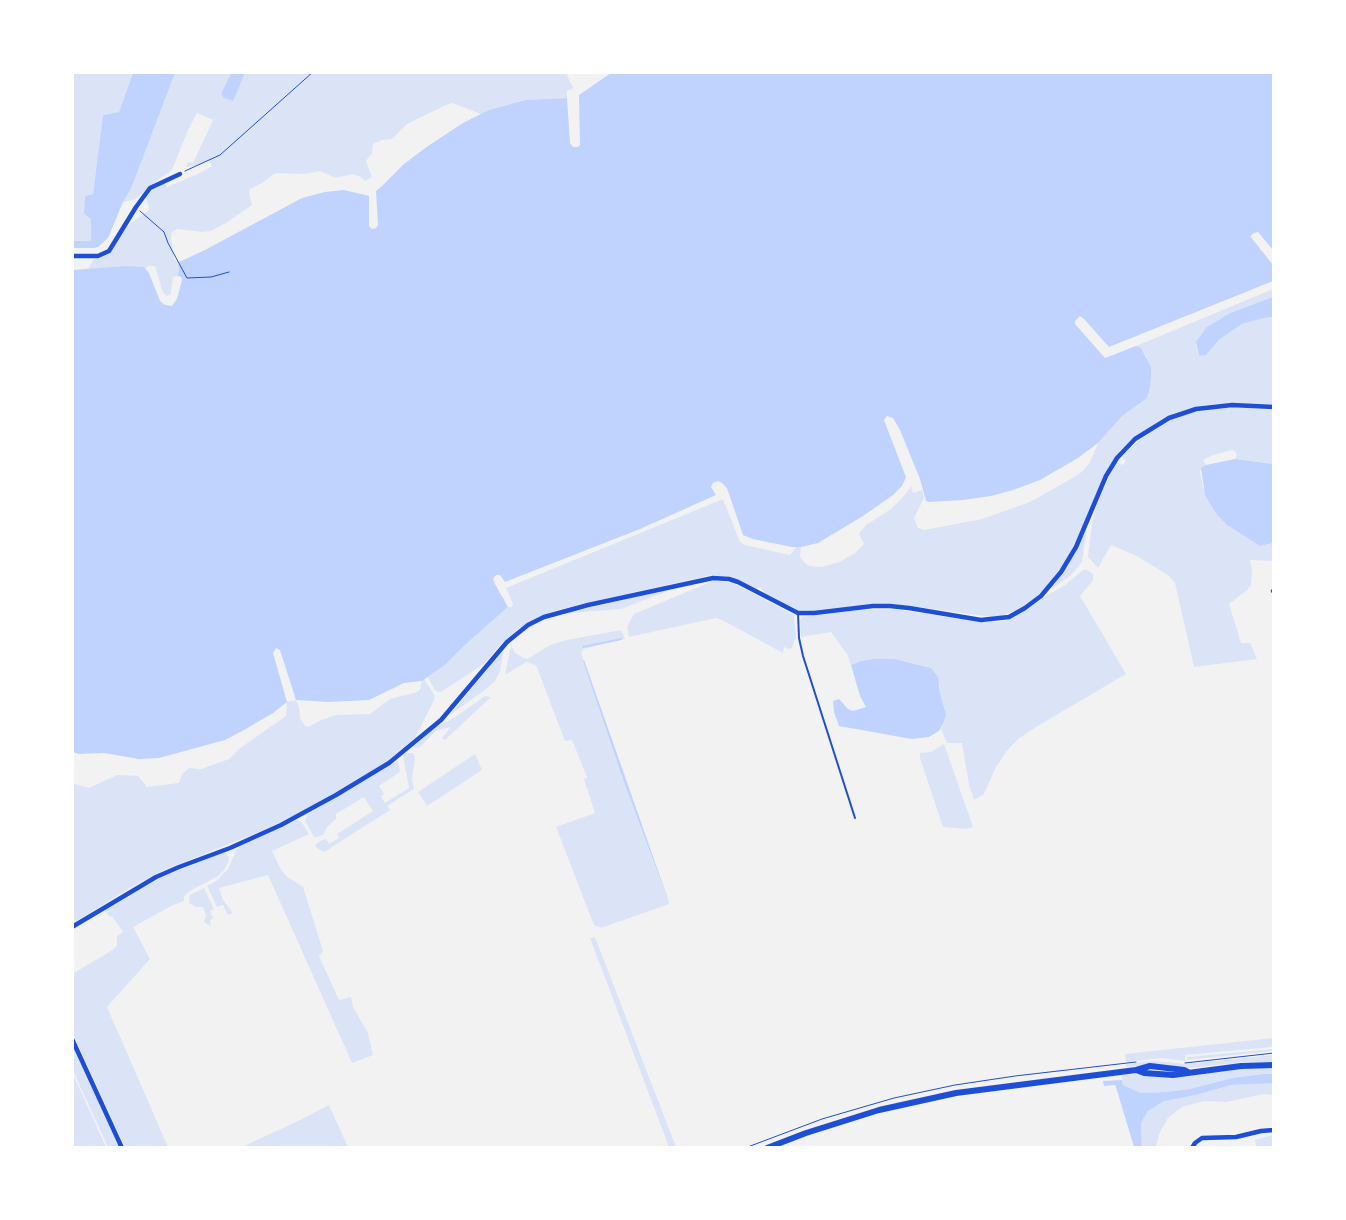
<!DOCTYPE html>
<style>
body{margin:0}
#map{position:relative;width:1346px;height:1220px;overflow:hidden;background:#f2f2f2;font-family:Barlow,sans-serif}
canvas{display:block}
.frame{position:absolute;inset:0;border:74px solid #fff;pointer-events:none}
</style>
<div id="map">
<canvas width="1346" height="1220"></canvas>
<div class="frame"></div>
</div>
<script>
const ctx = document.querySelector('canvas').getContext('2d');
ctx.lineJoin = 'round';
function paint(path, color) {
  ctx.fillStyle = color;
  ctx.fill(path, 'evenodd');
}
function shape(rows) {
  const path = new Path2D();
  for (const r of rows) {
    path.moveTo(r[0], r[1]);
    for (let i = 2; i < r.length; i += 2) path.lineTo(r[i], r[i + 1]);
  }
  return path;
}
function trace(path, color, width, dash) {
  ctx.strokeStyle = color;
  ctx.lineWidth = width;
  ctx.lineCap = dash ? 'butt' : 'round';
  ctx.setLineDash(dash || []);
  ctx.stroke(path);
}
paint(shape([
 [245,72,567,72,568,78,574,88,567,91,567,98,525,100,502,106,481,114,452,103,444,106,407,124,392,139,382,140,373,144,372,153,366,161,372,177,365,181,361,177,353,174,335,178,320,171,304,174,278,173,274,174,262,183,250,189,249,193,252,205,226,223,211,231,202,232,177,229,172,232,171,238,174,259,179,262,178,276,173,277,171,293,169,295,167,296,163,293,155,266,148,266,146,268,125,266,88,269,94,259,99,259,108,254,127,226,148,211,149,208,146,197,151,191,164,183,167,187,198,174,212,166,209,160,194,166,186,167,188,162,193,163,213,120,197,113,188,130,172,170,151,185,136,199,123,202,131,189,175,73,231,73,221,94,233,100],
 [73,73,133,73,119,112,103,115,93,194,85,196,84,214,91,219,91,242,73,241],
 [1273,289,1273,297,1230,313,1210,325,1196,345,1199,356,1206,355,1220,339,1242,324,1264,318,1273,317,1273,405,1216,404,1191,408,1162,419,1131,440,1114,459,1105,473,1081,531,1062,567,1048,586,1033,600,1018,610,1001,616,992,617,895,604,852,606,812,611,799,610,767,595,760,587,754,589,729,577,712,575,577,605,548,613,519,628,501,644,484,664,441,692,438,692,434,689,428,677,445,665,466,644,508,607,512,607,513,604,506,588,723,499,740,542,745,545,790,555,796,547,801,547,800,557,805,563,809,566,822,567,839,562,855,553,864,544,859,534,861,531,866,525,891,509,902,498,911,487,913,493,922,490,924,498,914,518,918,528,924,530,982,519,1030,502,1074,477,1083,471,1090,462,1098,443,1111,427,1122,416,1146,399,1147,358,1141,349,1136,346],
 [1235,407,1273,410,1273,464,1235,459,1237,456,1236,452,1232,450,1213,455,1203,460,1206,465,1204,466,1200,471,1203,488,1217,515,1227,525,1260,546,1273,543,1273,561,1250,560,1252,570,1251,585,1247,590,1229,604,1241,643,1250,643,1257,659,1194,667,1175,583,1169,576,1137,556,1111,545,1098,568,1088,557,1092,523,1096,507,1111,473,1117,462,1123,465,1126,461,1122,456,1142,438,1161,425,1181,416,1203,410],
 [1087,529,1082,562,1070,576,1051,589,1065,569],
 [1083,570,1087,570,1093,574,1093,580,1080,596,1126,674,1036,727,1018,739,1006,752,996,767,984,794,974,800,969,785,962,743,947,743,941,729,945,720,945,711,940,693,940,686,931,668,895,659,872,659,861,661,851,665,847,654,831,632,801,637,800,621,802,617,860,610,894,609,978,622,999,622,1015,617,1027,610,1043,598,1065,585],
 [715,580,735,584,794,615,796,637,792,648,789,649,784,647,783,653,724,621,716,618,629,637,627,627,634,614],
 [675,588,621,609,560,614,596,606],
 [621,630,625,639,583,649,581,653,624,782,669,904,601,928,594,925,556,827,595,813,584,779,587,777,572,740,565,741,536,665,526,662,505,675,511,645,515,653,524,658,528,659,550,645,567,640],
 [504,648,500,671,495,681,485,690,450,715],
 [424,679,435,696,434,700,415,738,386,762,319,802,281,822,254,834,164,870,135,885,73,923,73,782,75,784,89,788,117,775,138,776,147,787,179,783,182,774,189,768,201,769,229,759,239,749,286,716,287,702,296,700,299,707,300,718,305,726,308,727,321,720,336,715,370,714,390,699,414,693,420,690,422,681],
 [485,696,491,697,445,740,442,738,450,728,449,727,436,731,419,748,413,747,435,727,454,718],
 [944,744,973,827,967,829,943,827,920,758,920,753,931,752],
 [406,753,413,753,415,757,412,779,414,789,387,806,390,810,324,852,316,847,315,845,320,841,326,839,329,844,339,838,337,834,373,811,364,797,336,814,336,819,328,826,323,835,317,837,314,837,305,821,308,814,398,761,400,772,379,786,384,794,381,796,385,803,409,788,403,756],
 [475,754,482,770,427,806,418,792],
 [296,820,301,821,309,834,272,851,280,868,286,876,303,887,323,951,319,956,339,1000,351,997,353,1007,368,1033,373,1055,352,1063,268,875,219,888,223,900,233,913,228,915,223,905,217,907,207,886,216,881,228,869,236,850,239,847],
 [224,852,229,857,229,860,224,870,218,876,190,891,184,896,184,901,171,906,133,927,150,959,107,1007,168,1147,125,1147,73,1034,72,974,111,951,117,946,117,936,123,932,112,916,110,917,105,910,162,877],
 [204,888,214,909,210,911,213,918,210,920,211,926,204,922,206,915,203,907,196,907,189,903,190,895],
 [595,937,652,1085,676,1147,669,1147,590,938],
 [1273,1038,1273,1047,1185,1055,1185,1061,1162,1058,1126,1062,1125,1054],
 [72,1042,121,1147,108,1147,73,1071],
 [1273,1049,1273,1051,1187,1060,1187,1057],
 [1273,1055,1273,1062,1243,1062,1190,1068,1143,1065,1127,1067,1126,1064,1154,1061,1186,1064],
 [1249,1068,1274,1068,1273,1074,1263,1074,1232,1078,1190,1089,1165,1092,1141,1093,1123,1085,1122,1080,1122,1075,1135,1074,1161,1077],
 [73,1074,106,1147,73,1147],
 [1266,1082,1273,1083,1273,1095,1264,1094,1226,1102,1204,1101,1182,1107,1168,1118,1159,1134,1156,1147,1142,1147,1141,1123,1148,1111,1164,1100,1196,1095,1231,1085],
 [329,1105,348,1147,242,1147,300,1120],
 [1273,1133,1273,1144,1271,1147,1256,1147,1255,1140,1272,1135]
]), '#dbe4f7');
paint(shape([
 [133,73,175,73,131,189,123,202,108,238,98,247,94,248,73,248,73,241,91,241,91,219,84,214,85,196,93,194,103,115,119,112],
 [231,73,245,73,233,101,224,98,221,94],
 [611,73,1273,73,1273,250,1258,232,1254,233,1250,236,1273,265,1273,281,1109,347,1084,319,1080,316,1075,321,1075,324,1105,358,1136,346,1141,348,1151,367,1151,379,1149,392,1146,399,1122,416,1098,443,1078,458,1040,480,1013,490,991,496,963,500,929,502,926,501,920,479,900,430,893,418,887,416,884,420,906,477,902,486,893,495,863,516,818,543,801,547,792,547,753,539,743,535,727,488,722,483,718,481,713,483,711,487,716,495,640,529,505,582,500,575,496,575,493,579,495,584,508,607,466,644,445,665,422,681,404,683,369,700,328,702,296,700,280,650,276,648,273,653,287,702,273,713,244,730,225,740,159,758,139,759,104,753,79,754,73,752,73,270,125,266,144,267,149,273,160,301,165,305,172,306,177,299,182,280,181,277,178,276,179,262,205,250,302,198,325,192,344,190,365,195,369,196,369,226,372,229,376,228,378,225,376,191,382,186,404,164,428,146,463,123,489,110,525,100,567,98,570,143,573,147,578,147,580,145,579,95],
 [1273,297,1273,317,1264,318,1242,324,1220,339,1206,355,1199,356,1196,342,1207,327,1230,313],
 [1235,459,1273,464,1273,543,1260,546,1227,525,1217,515,1205,495,1201,468,1206,465],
 [872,659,895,659,931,668,938,677,940,693,946,714,944,722,939,731,929,737,912,739,839,726,834,712,833,701,839,699,848,709,853,711,866,707,860,696,851,665,861,661],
 [584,660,669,902,669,903,624,782,583,661],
 [1263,1074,1273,1074,1273,1083,1231,1085,1196,1095,1164,1101,1148,1111,1141,1123,1142,1148,1134,1147,1116,1087,1115,1085,1104,1086,1103,1081,1122,1080,1123,1085,1141,1093,1165,1092,1190,1089,1232,1078]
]), '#bfd3fe');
trace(shape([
 [583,647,621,639]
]), '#bfd3fe', 2);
trace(shape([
 [185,171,220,155,313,72],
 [140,211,164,232,168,243,187,278,211,277,229,272],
 [1185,1063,1274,1053],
 [685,1148,688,1148],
 [745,1148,822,1119,894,1098,955,1085,1015,1076,1136,1062]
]), '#1d4ed8', 1);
trace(shape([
 [798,613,799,638,803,656,855,818]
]), '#1d4ed8', 2);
trace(shape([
 [72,256,98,256,109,251,136,207,150,188,180,174],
 [1273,591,1274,592],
 [72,927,156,877,179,867,230,848,281,825,336,795,389,763,441,720,507,642,528,625,544,617,588,605,713,578,729,579,738,582,798,613,814,613,873,606,890,606,909,608,981,620,1009,617,1025,608,1041,596,1061,572,1076,547,1106,476,1117,458,1135,439,1169,418,1196,409,1232,405,1274,407],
 [72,1039,122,1148],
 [1192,1148,1195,1143,1202,1138,1236,1137,1261,1131,1274,1130]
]), '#1d4ed8', 4.5);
trace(shape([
 [1136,1070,1144,1073,1173,1075,1241,1066,1274,1065],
 [767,1148,806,1133,879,1110,956,1093,1136,1070,1150,1066,1184,1070,1188,1072]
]), '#1d4ed8', 6);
</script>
